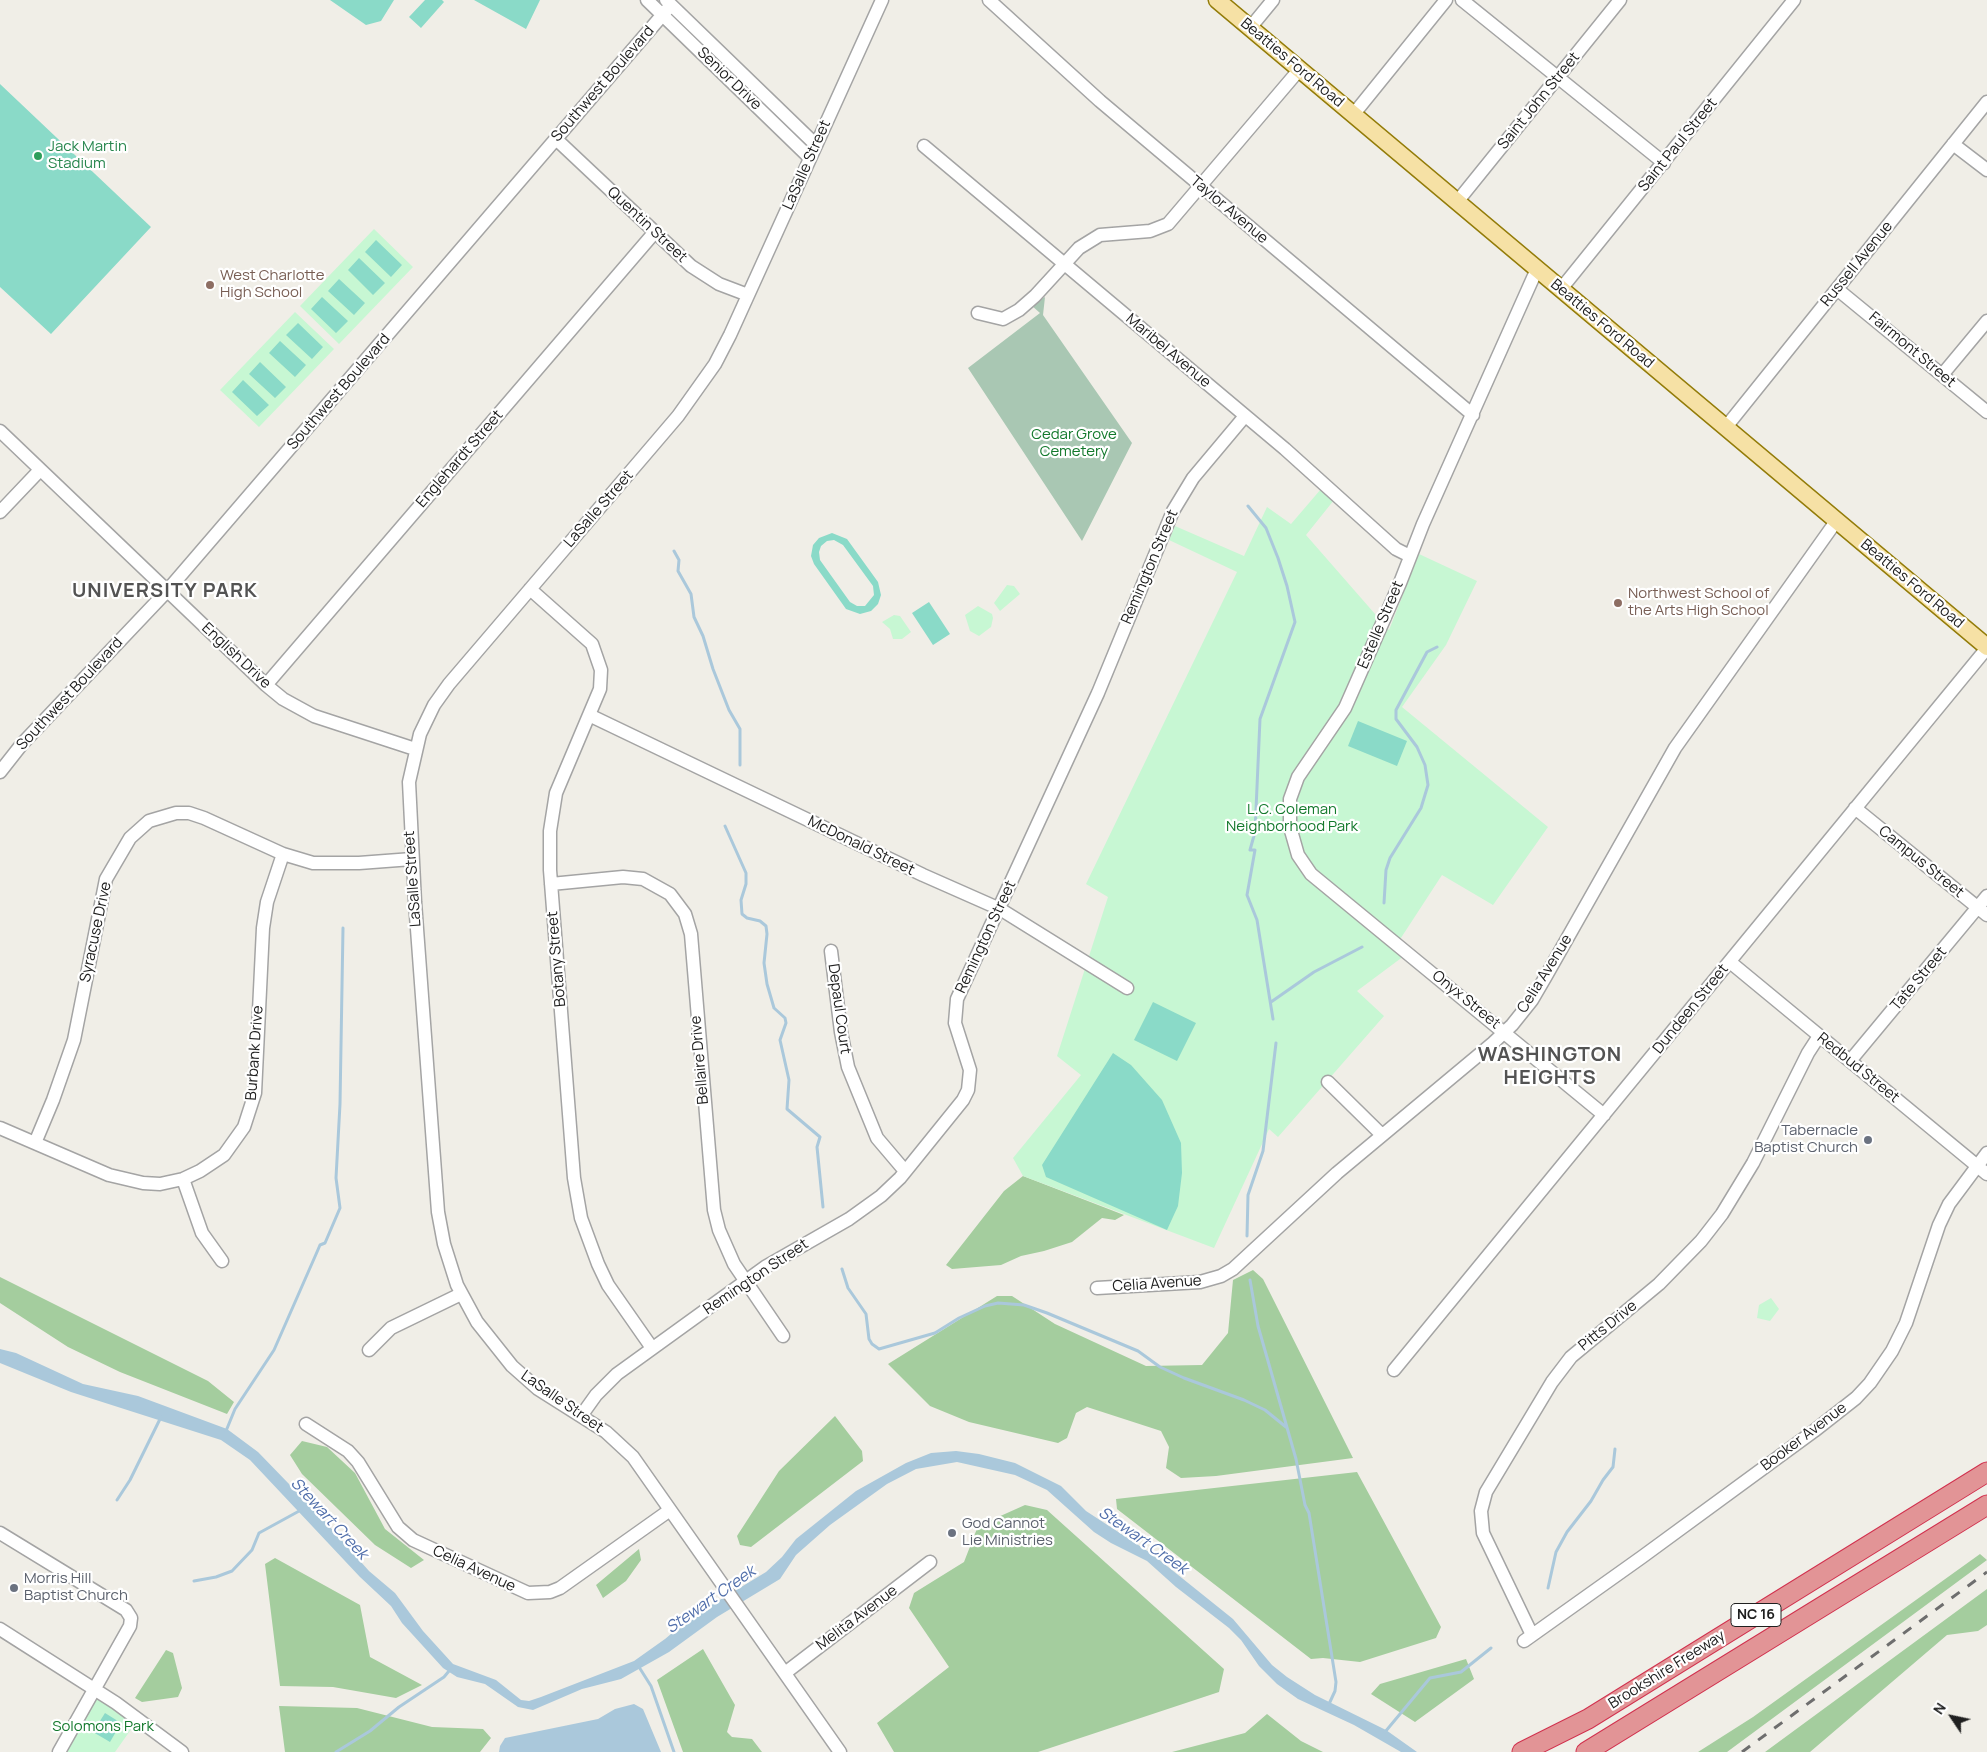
<!DOCTYPE html>
<style>
body{margin:0}
#map{position:relative;width:1987px;height:1752px;overflow:hidden;background:#f0eee7;font-family:Manrope,sans-serif}
canvas{display:block}
.north{position:absolute;left:1927px;top:1692px;width:50px;height:50px;-webkit-text-stroke:4px #fff;paint-order:stroke;rotate:304deg;font-size:14px;font-weight:700;line-height:20px;text-align:center;color:#202020}
.north::after{content:'';display:block;margin:auto;width:18px;height:22px;background:#202020;clip-path:polygon(50% 0,100% 100%,50% 72%,0 100%)}
</style>
<div id="map">
<canvas width="1987" height="1752"></canvas>
<div class="north">N</div>
</div>
<script>
const ctx = document.querySelector('canvas').getContext('2d');
ctx.lineJoin = 'round';
function paint(path, color) {
  ctx.fillStyle = color;
  ctx.fill(path, 'evenodd');
}
function shape(rows) {
  const path = new Path2D();
  for (const r of rows) {
    path.moveTo(r[0], r[1]);
    for (let i = 2; i < r.length; i += 2) path.lineTo(r[i], r[i + 1]);
  }
  return path;
}
function trace(path, color, width, dash) {
  ctx.strokeStyle = color;
  ctx.lineWidth = width;
  ctx.lineCap = dash ? 'butt' : 'round';
  ctx.setLineDash(dash || []);
  ctx.stroke(path);
}
function write(font, color, halo, rows, align = 'center') {
  ctx.font = font + ' Manrope,sans-serif';
  ctx.lineWidth = 4.5;
  ctx.setLineDash([]);
  ctx.textBaseline = 'middle';
  ctx.strokeStyle = halo;
  ctx.fillStyle = color;
  for (const [text, x, y, turn = 0] of rows) {
    ctx.save();
    ctx.translate(x, y);
    ctx.rotate((+turn || 0) * Math.PI / 180);
    ctx.textAlign = isNaN(turn) ? turn : align;
    if (halo) ctx.strokeText(text, 0, 0);
    ctx.fillText(text, 0, 0);
    ctx.restore();
  }
}
paint(shape([
 [1023,1176,1124,1215,1115,1220,1102,1218,1072,1242,1044,1251,1021,1256,1001,1265,952,1269,946,1265,1004,1191],
 [1253,1270,1263,1279,1353,1458,1216,1476,1181,1478,1166,1468,1169,1447,1161,1431,1087,1407,1076,1413,1067,1438,1058,1443,969,1422,930,1406,888,1364,997,1296,1012,1296,1055,1324,1146,1366,1202,1365,1228,1333,1233,1280],
 [0,1277,208,1381,234,1402,227,1414,120,1372,68,1347,0,1303],
 [835,1416,862,1451,863,1461,751,1547,740,1545,737,1536,779,1471],
 [302,1441,327,1447,355,1473,385,1529,424,1560,411,1568,375,1545,302,1474,290,1455],
 [1357,1472,1441,1627,1436,1638,1360,1662,1323,1658,1311,1659,1117,1509,1116,1499],
 [1025,1505,1047,1510,1224,1669,1219,1692,1038,1752,894,1752,877,1723,949,1667,909,1608,914,1593,964,1562,978,1526],
 [639,1549,641,1560,626,1581,603,1598,596,1585],
 [1980,1554,1987,1560,1727,1752,1698,1752,1753,1717],
 [275,1558,360,1605,370,1657,422,1685,396,1698,333,1687,280,1686,265,1564],
 [1987,1589,1987,1625,1978,1631,1947,1635,1810,1752,1765,1752],
 [703,1649,735,1705,727,1732,732,1737,752,1739,762,1752,683,1752,657,1680],
 [166,1650,173,1653,182,1688,178,1697,142,1702,135,1698],
 [1466,1659,1474,1679,1415,1722,1371,1694,1380,1684],
 [279,1706,357,1708,432,1727,483,1729,491,1738,480,1752,285,1752],
 [1267,1714,1301,1741,1323,1752,1172,1752,1245,1733]
]), '#a4cd9e');
paint(shape([
 [1045,297,1043,315,1132,443,1082,541,968,368,1040,313,1031,305]
]), '#a9c7b3');
paint(shape([
 [374,229,413,267,339,344,300,306],
 [295,312,334,349,259,427,220,390],
 [1321,489,1334,500,1306,535,1389,630,1419,554,1477,581,1446,645,1402,707,1548,827,1493,905,1442,875,1397,944,1408,953,1357,991,1384,1016,1278,1137,1269,1129,1214,1248,1023,1176,1013,1158,1081,1075,1057,1056,1108,897,1086,884,1237,572,1169,540,1175,526,1244,556,1267,507,1291,524],
 [1007,585,1014,586,1020,594,1000,611,994,603],
 [978,606,992,614,993,618,991,627,979,636,970,631,965,615],
 [894,615,900,616,911,632,902,639,893,639,890,629,882,622],
 [1771,1298,1779,1309,1770,1321,1757,1318,1759,1305],
 [95,1691,137,1721,115,1752,60,1752]
]), '#c7f7d3');
paint(shape([
 [330,0,394,0,381,21,366,25],
 [425,0,442,0,444,2,421,28,409,17],
 [474,0,540,0,526,29],
 [0,84,151,227,51,334,0,287],
 [376,240,402,265,391,277,365,252],
 [359,258,385,283,373,295,348,270],
 [339,279,365,303,354,315,328,291],
 [322,297,348,321,336,333,311,309],
 [298,323,323,347,312,359,286,335],
 [280,341,306,365,295,377,269,353],
 [260,362,286,387,275,398,249,374],
 [243,380,269,405,257,416,232,392],
 [832,533,847,539,878,582,881,595,878,604,871,611,860,614,846,609,814,564,811,556,813,545,819,538],
 [834,540,843,545,873,586,874,595,865,606,857,606,850,602,820,560,819,552,821,546,827,541],
 [929,602,950,634,933,645,912,613],
 [1358,721,1407,741,1397,766,1348,746],
 [1153,1002,1196,1023,1177,1061,1134,1040],
 [1113,1053,1131,1065,1162,1100,1181,1143,1182,1173,1178,1206,1167,1230,1046,1177,1042,1165],
 [105,1713,121,1723,110,1742,93,1732]
]), '#8adac8');
paint(shape([
 [0,1349,16,1353,83,1384,138,1396,227,1429,258,1452,321,1517,369,1571,395,1593,423,1631,453,1664,496,1680,521,1700,529,1701,541,1697,634,1661,665,1639,690,1618,766,1572,782,1557,796,1539,856,1491,906,1463,931,1453,956,1451,979,1454,1015,1463,1061,1486,1086,1511,1152,1554,1233,1619,1272,1665,1287,1677,1315,1695,1386,1730,1417,1752,1401,1752,1354,1725,1298,1699,1277,1684,1259,1666,1241,1640,1229,1628,1176,1587,1147,1561,1111,1543,1094,1532,1047,1490,1015,1475,957,1462,916,1469,887,1484,830,1525,796,1555,780,1579,717,1617,669,1652,621,1679,582,1689,533,1710,518,1707,485,1684,457,1677,443,1668,402,1623,391,1606,360,1577,250,1460,221,1440,71,1392,0,1363],
 [634,1704,643,1709,661,1752,499,1752,500,1746,505,1738,598,1719,615,1709]
]), '#aac8db');
trace(shape([
 [1248,506,1266,528,1278,558,1287,586,1295,622,1260,719,1255,832,1250,850,1255,850,1247,895,1257,920,1273,1019],
 [674,551,679,560,678,571,691,594,694,617,703,636,713,669,729,710,740,729,740,765],
 [725,826,746,873,746,884,741,900,742,914,747,918,760,921,766,926,767,934,764,963,767,984,774,1008,785,1018,786,1023,780,1040,789,1080,787,1109,820,1137,817,1147,823,1207],
 [1384,903,1386,870,1390,858,1421,808,1428,785,1425,765,1417,747,1396,719,1396,710,1427,652,1437,647],
 [1271,1002,1314,972,1362,947],
 [1247,1236,1248,1195,1263,1151,1276,1043],
 [842,1269,848,1288,866,1314,869,1339,872,1344,879,1349,935,1333,959,1318,985,1306,998,1303,1024,1305,1047,1313,1138,1351,1160,1367,1184,1378,1244,1400,1265,1410,1286,1427],
 [1250,1280,1258,1326,1296,1459,1305,1505,1309,1513,1336,1682,1335,1691,1329,1704],
 [226,1431,235,1409,274,1350,317,1252,320,1245,325,1243,340,1208,336,1178,340,1104,343,928],
 [117,1500,130,1480,161,1417],
 [194,1581,216,1577,232,1571,252,1550,259,1533,301,1510],
 [1548,1588,1556,1552,1567,1532,1591,1501,1603,1480,1613,1467,1615,1449],
 [639,1667,651,1686,674,1752],
 [1385,1732,1430,1678,1461,1672,1491,1648],
 [336,1752,370,1731,399,1707,444,1677,449,1671]
]), '#aac8db', 3);
const minor = shape([
 [647,0,810,158],
 [666,0,816,145],
 [989,0,1100,101,1473,415],
 [1462,0,1664,163],
 [1250,28,1273,0],
 [1353,115,1446,0],
 [556,139,691,266,719,284,748,295],
 [1953,144,1987,170],
 [924,146,1285,449,1396,549,1410,556],
 [1457,202,1620,0],
 [1537,269,1423,524,1400,583,1345,708,1298,777,1290,799,1290,827,1298,855,1311,874,1604,1115],
 [1561,289,1794,0],
 [1837,289,1987,412],
 [978,313,1003,319,1019,310,1035,296,1079,248,1100,235,1150,231,1168,224,1299,70],
 [1942,375,1987,321],
 [1726,427,1987,102],
 [0,431,266,685,283,699,314,716,415,749],
 [0,512,40,470],
 [530,589,592,644,601,670,600,689,556,793,550,831,550,870,574,1178,581,1218,598,1264,608,1285,652,1348],
 [266,685,654,233],
 [589,715,923,875,1000,909,1127,988],
 [0,772,22,744,167,591,671,5],
 [1855,808,1987,915],
 [551,884,623,877,643,879,670,894,685,914,691,934,714,1210,719,1230,734,1264,783,1336],
 [831,951,841,1032,848,1067,877,1138,905,1171],
 [1730,962,1987,1174],
 [1850,1061,1987,896],
 [1328,1082,1382,1135],
 [0,1128,109,1175,143,1183,160,1184,183,1179,200,1171,224,1155,244,1127,255,1093,263,928,267,902,283,854],
 [35,1143,53,1100,74,1040,106,879,130,838,149,821,176,813,189,813,204,818,283,854,313,863,359,863,412,859],
 [183,1179,202,1233,222,1261],
 [1097,1288,1200,1282,1221,1276,1233,1269,1337,1173,1493,1043,1512,1025,1532,1000,1546,976,1675,748,1837,520],
 [369,1350,391,1328,461,1294],
 [1394,1370,1987,648],
 [581,1416,596,1395,617,1374,765,1267,849,1219,881,1196,900,1178,963,1100,968,1090,970,1070,955,1023,957,999,1098,693,1173,511,1193,478,1245,416],
 [306,1424,348,1451,358,1462,398,1527,413,1540,528,1593,550,1592,560,1588,670,1510],
 [0,1533,126,1610,131,1618,130,1626,59,1752],
 [0,1629,116,1703,182,1752],
 [1532,1635,1483,1533,1481,1511,1486,1492,1552,1382,1571,1357,1659,1284,1701,1241,1722,1214,1753,1163,1808,1053,1819,1036],
 [1524,1641,1642,1557,1814,1431,1856,1398,1870,1383,1892,1351,1906,1323,1939,1225,1949,1204,1987,1153],
 [785,1673,930,1562],
 [840,1752,633,1457,606,1432,538,1389,512,1366,477,1322,457,1285,444,1244,438,1212,415,902,409,782,420,734,434,705,449,684,678,416,715,364,730,335,882,0]
]);
const major = shape([
 [1217,0,1987,647]
]);
const highway = shape([
 [1522,1752,1588,1719,1987,1472],
 [1586,1752,1987,1505]
]);
trace(minor, '#a4a4a4', 15);
trace(major, '#937c09', 19);
trace(highway, '#d1314e', 21);
trace(minor, '#fff', 12);
trace(major, '#f6e1a5', 16);
trace(highway, '#e29496', 19);
trace(shape([
 [1742,1752,1987,1572]
]), '#6e6e6e', 3, [10, 10]);
for (const [x, y, r, color] of [
 [38,156,5,"#2e9e5b"],
 [210,285,5,"#8d6e63"],
 [1618,603,5,"#8d6e63"],
 [1868,1140,5,"#6b7280"],
 [952,1533,5,"#6b7280"],
 [14,1588,5,"#6b7280"]
]) {
  const dot = new Path2D();
  dot.arc(x, y, r, 0, 2 * Math.PI);
  ctx.fillStyle = color;
  ctx.fill(dot);
  trace(dot, '#fff', 2);
}
for (const [x, y, w] of [
 [1756,1615,50]
]) {
  const box = new Path2D();
  box.roundRect(x - w / 2, y - 11.5, w, 23, 4);
  ctx.fillStyle = '#fff';
  ctx.fill(box);
  trace(box, '#202020', 1);
}
write('bold 14px', '#202020', null, [
 ["NC 16",1756,1615]
]);
write('15px', '#202020', '#fff', [
 ["Beatties Ford Road",1292,63,40],
 ["Senior Drive",729,79,44],
 ["Southwest Boulevard",603,84,-49],
 ["Saint John Street",1539,101,-51],
 ["Saint Paul Street",1678,145,-51],
 ["LaSalle Street",807,165,-66],
 ["Taylor Avenue",1229,210,40],
 ["Quentin Street",647,225,43],
 ["Russell Avenue",1857,264,-51],
 ["Beatties Ford Road",1602,324,40],
 ["Fairmont Street",1912,350,40],
 ["Maribel Avenue",1168,351,40],
 ["Southwest Boulevard",339,392,-49],
 ["Englehardt Street",460,459,-49],
 ["LaSalle Street",599,509,-49],
 ["Remington Street",1150,567,-67],
 ["Beatties Ford Road",1912,584,40],
 ["Estelle Street",1381,625,-67],
 ["English Drive",236,656,43],
 ["Southwest Boulevard",70,694,-47],
 ["McDonald Street",861,846,26],
 ["Campus Street",1921,862,39],
 ["LaSalle Street",413,879,-94],
 ["Syracuse Drive",96,932,-78],
 ["Remington Street",986,937,-65],
 ["Botany Street",557,959,-95],
 ["Celia Avenue",1545,974,-58],
 ["Tate Street",1919,979,-50],
 ["Onyx Street",1466,1000,39],
 ["Depaul Court",839,1009,82],
 ["Dundeen Street",1691,1009,-51],
 ["Burbank Drive",255,1053,-86],
 ["Bellaire Drive",700,1060,-95],
 ["Redbud Street",1858,1068,39],
 ["Remington Street",756,1277,-34],
 ["Celia Avenue",1157,1284,-4],
 ["Pitts Drive",1608,1326,-39],
 ["LaSalle Street",562,1402,35],
 ["Booker Avenue",1804,1437,-37],
 ["Celia Avenue",474,1569,25],
 ["Melita Avenue",857,1618,-37],
 ["Brookshire Freeway",1667,1670,-32]
]);
write('15px', '#27864d', '#fff', [
 ["Jack Martin",48,147],
 ["Stadium",48,164]
], 'left');
write('15px', '#785e54', '#fff', [
 ["West Charlotte",220,276],
 ["High School",220,293],
 ["Northwest School of",1628,594],
 ["the Arts High School",1628,611]
], 'left');
write('15px', '#13792c', '#fff', [
 ["Cedar Grove",1074,435],
 ["Cemetery",1074,452],
 ["L.C. Coleman",1292,810],
 ["Neighborhood Park",1292,827],
 ["Solomons Park",103,1727]
]);
write('15px', '#5b616d', '#fff', [
 ["Tabernacle",1858,1131,"right"],
 ["Baptist Church",1858,1148,"right"],
 ["God Cannot",962,1524],
 ["Lie Ministries",962,1541],
 ["Morris Hill",24,1579],
 ["Baptist Church",24,1596]
], 'left');
write('italic 16px', '#516fab', '#fff', [
 ["Stewart Creek",329,1519,47],
 ["Stewart Creek",1143,1541,35],
 ["Stewart Creek",711,1600,-35]
]);
ctx.letterSpacing = '1px';
write('bold 20px', '#535353', '#fff', [
 ["UNIVERSITY PARK",165,591],
 ["WASHINGTON",1550,1055],
 ["HEIGHTS",1550,1078]
]);
ctx.letterSpacing = '0px';
</script>
